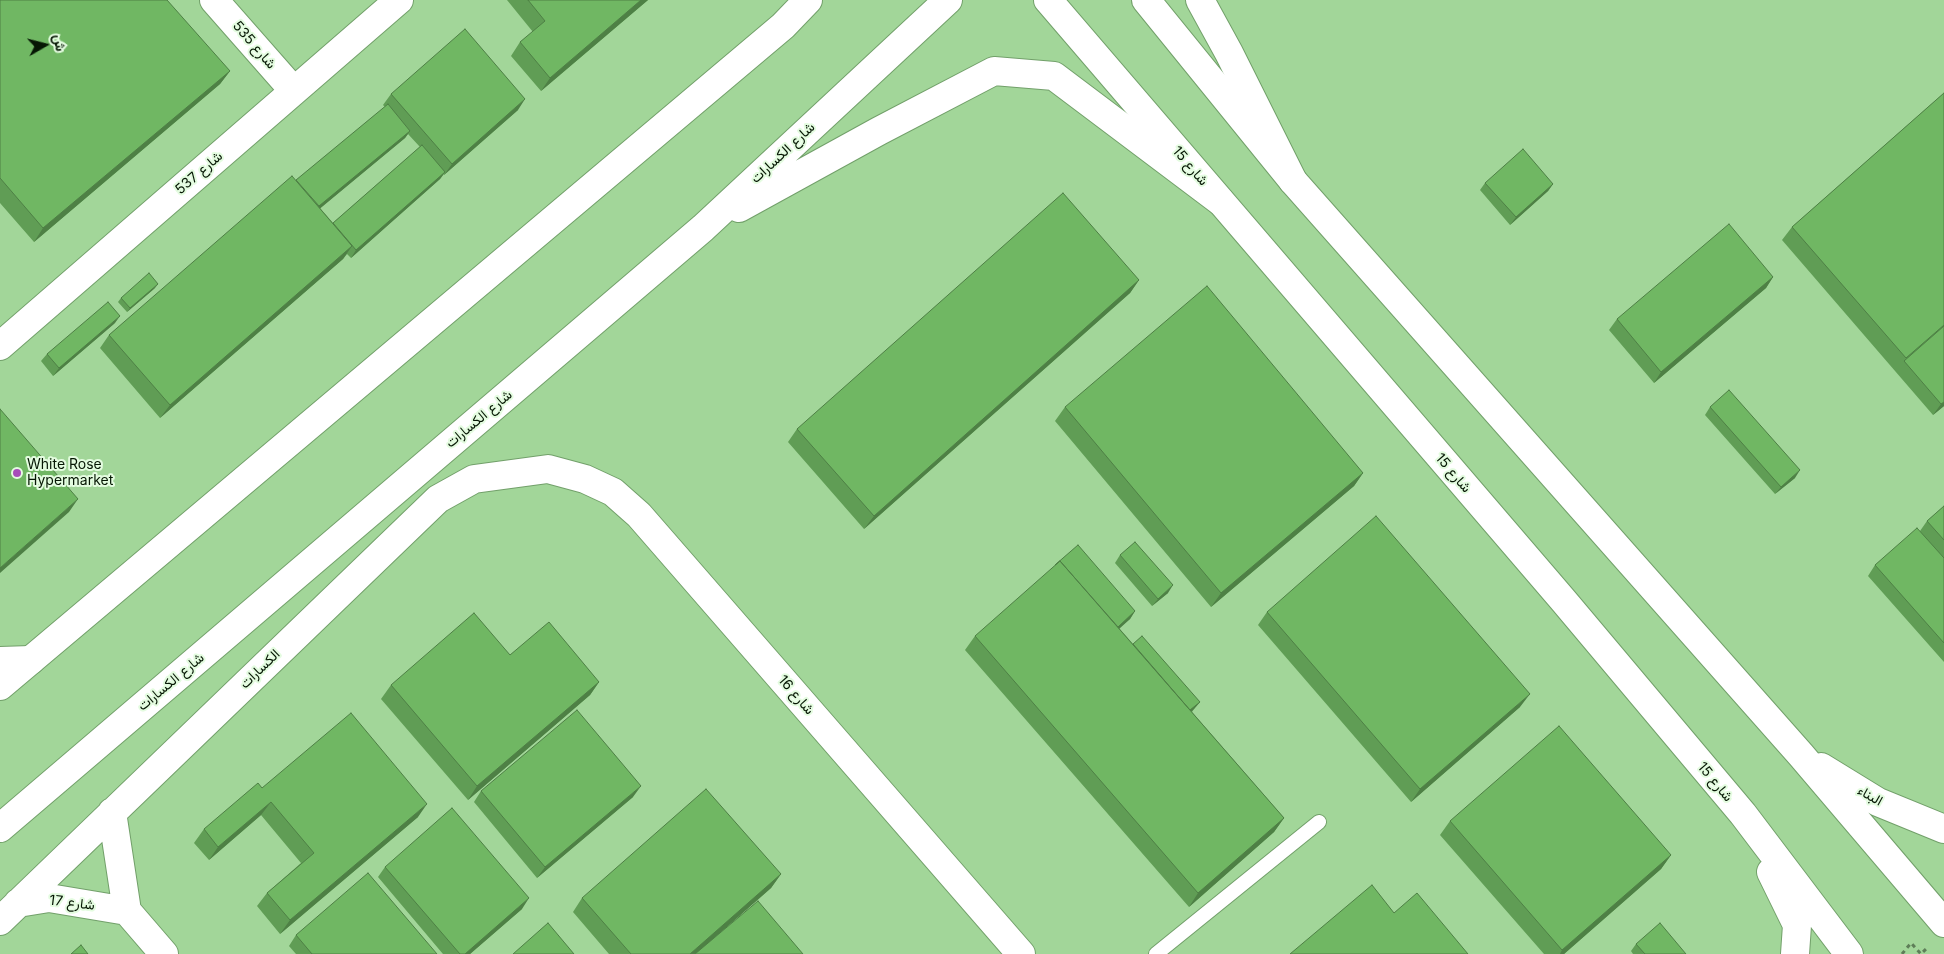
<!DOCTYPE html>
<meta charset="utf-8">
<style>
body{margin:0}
#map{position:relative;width:1944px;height:954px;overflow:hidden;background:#b3e3aa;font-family:Inter,Vazirmatn,sans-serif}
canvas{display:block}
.north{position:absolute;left:20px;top:20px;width:50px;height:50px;-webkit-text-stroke:4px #e4fce0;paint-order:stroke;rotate:82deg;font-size:14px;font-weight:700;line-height:20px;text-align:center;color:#061704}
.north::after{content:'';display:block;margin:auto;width:18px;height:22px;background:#061704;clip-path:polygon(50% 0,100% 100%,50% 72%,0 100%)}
</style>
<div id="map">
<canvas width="1944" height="954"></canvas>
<div class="north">ش</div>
</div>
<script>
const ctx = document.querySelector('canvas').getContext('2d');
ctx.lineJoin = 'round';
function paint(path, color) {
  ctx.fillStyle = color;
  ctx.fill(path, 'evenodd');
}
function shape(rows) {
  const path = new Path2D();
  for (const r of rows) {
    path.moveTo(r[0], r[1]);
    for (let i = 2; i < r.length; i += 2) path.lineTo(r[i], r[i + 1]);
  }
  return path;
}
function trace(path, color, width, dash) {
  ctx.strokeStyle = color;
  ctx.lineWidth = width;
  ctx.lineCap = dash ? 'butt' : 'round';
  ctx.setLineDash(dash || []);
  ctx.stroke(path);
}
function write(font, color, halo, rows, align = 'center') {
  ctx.font = font + ' Inter,Vazirmatn,sans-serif';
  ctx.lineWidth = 4;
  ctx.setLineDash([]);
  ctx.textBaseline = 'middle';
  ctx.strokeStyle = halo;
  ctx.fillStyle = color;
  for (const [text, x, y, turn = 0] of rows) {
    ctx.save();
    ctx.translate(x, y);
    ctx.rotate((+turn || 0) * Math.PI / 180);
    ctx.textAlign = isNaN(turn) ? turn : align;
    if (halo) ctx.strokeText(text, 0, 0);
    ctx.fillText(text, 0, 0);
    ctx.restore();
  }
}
paint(shape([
 [0,0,1944,0,1944,954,0,954]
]), '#a2d699');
const service = shape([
 [1156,954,1319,822]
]);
const minor = shape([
 [214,0,294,91],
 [1048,0,1563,600,1743,814,1849,954],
 [1146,0,1293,181,1801,755,1944,923],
 [0,346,399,0],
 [0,661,31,660],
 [1821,767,1878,802,1944,829],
 [112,812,127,911,164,954],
 [1771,872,1797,925,1795,954],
 [18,903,49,898,127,911],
 [0,921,438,499,474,479,548,469,585,479,613,492,639,515,1021,954]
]);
const tertiary = shape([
 [1200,0,1229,53,1293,181],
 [739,208,879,131,994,71,1054,76,1220,201],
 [0,686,783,26,808,0],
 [0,828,703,228,948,0]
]);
trace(service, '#72a06a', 16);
trace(minor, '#72a06a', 30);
trace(tertiary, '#72a06a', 30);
trace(shape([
 [1902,954,1911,943,1921,954,1928,947]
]), '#5e7e58', 3, [4, 4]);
trace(service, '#fff', 14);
trace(minor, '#fff', 28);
trace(tertiary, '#fff', 28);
paint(shape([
 [0,0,230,71,220,84,34,242,0,203],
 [507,0,648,0,541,91,511,56,520,42,533,32],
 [1944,93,1944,406,1933,415,1782,240,1792,227],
 [391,94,518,110,444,175,444,174,440,179,351,258,347,254,343,259,160,418,100,348,109,335,385,107,383,105],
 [408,134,420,147,333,223,320,208,405,138],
 [1485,183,1553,184,1548,191,1510,225,1480,190],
 [1773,277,1766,288,1654,383,1609,330,1617,319],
 [1139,280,1130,293,864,529,788,442,797,429],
 [155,288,127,312,118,302,121,298],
 [115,323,53,376,41,361,47,354],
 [1065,407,1363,473,1354,486,1211,607,1055,421],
 [1710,407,1795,478,1775,494,1705,415],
 [1944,506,1944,662,1868,576,1875,565,1920,531,1927,521],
 [1120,555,1168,593,1152,606,1115,563],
 [1135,611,1130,619,1119,628,1133,644,1200,702,1194,709,1192,712,1284,818,1274,832,1189,907,965,650,975,636],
 [1267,612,1520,707,1411,802,1258,625],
 [510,655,599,682,590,695,468,800,381,699,391,685],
 [262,788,418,817,280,934,257,906,267,893,301,863,261,815,209,860,194,843,204,829],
 [481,791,633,797,537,878,474,802],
 [1450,821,1671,855,1661,869,1564,954,1544,954,1440,835],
 [385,867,522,909,470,954,443,954,378,877],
 [781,874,771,888,713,939,803,954,609,954,573,912,582,898],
 [296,935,437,954,296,954,289,946],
 [1636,944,1686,954,1633,954,1631,951]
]), '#609d55');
paint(shape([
 [641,0,648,0,541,91,550,78],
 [230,71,220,84,34,242,43,228],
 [525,99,518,110,444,175,452,164],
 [410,131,405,138,311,216,316,208],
 [445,172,440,179,351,258,356,250],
 [1553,184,1548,191,1510,225,1516,217],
 [352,246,343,259,160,418,170,405],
 [1773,277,1766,288,1654,383,1661,372],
 [1139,280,1130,293,864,529,874,516],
 [158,284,155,288,127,312,130,308],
 [120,316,115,323,53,376,59,368],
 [1944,402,1944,406,1933,415,1941,404],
 [1800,470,1795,478,1775,494,1781,487],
 [1363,473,1354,486,1211,607,1221,593],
 [78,499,69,512,0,573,0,568],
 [1173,585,1168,593,1152,606,1158,599],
 [1135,611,1130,619,1108,639,1113,631],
 [599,682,590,695,468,800,477,786],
 [1530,694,1520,707,1411,802,1420,789],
 [1200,702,1194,709,1180,722,1185,714],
 [641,786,633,797,537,878,545,867],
 [271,802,261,815,209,860,218,847],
 [427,804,418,817,280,934,290,920],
 [1284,818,1274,832,1189,907,1198,893],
 [1671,855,1661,869,1564,954,1560,954,1562,950],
 [781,874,771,888,696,954,690,954],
 [529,898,522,909,470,954,465,954]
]), '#4e8045');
const building = shape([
 [0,0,167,0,230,71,43,228,0,178,0,0],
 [528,0,641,0,550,78,520,42,545,21,528,0],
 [465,29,525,99,452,164,391,94,465,29],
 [1944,93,1944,325,1906,358,1792,227,1944,93],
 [388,104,410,131,319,206,296,180,388,104],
 [422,145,445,172,356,250,333,223,422,145],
 [1523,149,1553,184,1516,217,1485,183,1523,149],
 [292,176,352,246,170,405,109,335,292,176],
 [1063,193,1139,280,874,516,797,429,1063,193],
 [1729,224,1773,277,1661,372,1617,319,1729,224],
 [149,273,158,284,130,308,121,298,149,273],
 [1207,286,1363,473,1221,593,1065,407,1207,286],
 [108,302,120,316,59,368,47,354,108,302],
 [1944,326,1944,402,1941,404,1904,361,1944,326],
 [1729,390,1800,470,1781,487,1710,407,1729,390],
 [0,409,78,499,0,568,0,409],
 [1944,506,1944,540,1927,521,1944,506],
 [1376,516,1530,694,1420,789,1267,612,1376,516],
 [1917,528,1944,558,1944,643,1875,565,1917,528],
 [1135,542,1173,585,1158,599,1120,555,1135,542],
 [1078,545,1135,611,1118,627,1060,561,1055,565,1078,545],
 [1060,561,1284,818,1198,893,975,636,1060,561],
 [474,613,510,655,549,622,599,682,477,786,391,685,474,613],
 [1142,636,1200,702,1190,710,1133,644,1142,636],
 [577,710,641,786,545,867,481,791,577,710],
 [351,713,427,804,290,920,267,893,314,853,271,802,218,847,204,829,258,783,262,788,351,713],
 [1559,726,1671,855,1562,950,1450,821,1559,726],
 [706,789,781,874,690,954,631,954,582,898,706,789],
 [452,808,529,898,465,954,460,954,385,867,452,808],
 [368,873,437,954,312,954,296,935,368,873],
 [1372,885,1394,913,1417,893,1468,954,1290,954,1372,885],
 [758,901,803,954,695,954,758,901],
 [548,923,574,954,513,954,548,923],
 [1660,923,1686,954,1645,954,1636,944,1660,923],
 [81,945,88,954,71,954,81,945]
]);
paint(building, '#70b763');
trace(building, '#4e8045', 1);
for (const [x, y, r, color] of [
 [17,473,5,"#a74db9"]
]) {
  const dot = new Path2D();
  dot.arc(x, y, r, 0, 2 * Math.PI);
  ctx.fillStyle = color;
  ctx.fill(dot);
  trace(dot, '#e4fce0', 2);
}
write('14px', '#061704', '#e4fce0', [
 ["شارع 535",254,45,49],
 ["شارع الكسارات",783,153,-43],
 ["شارع 15",1190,166,49],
 ["شارع 537",199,173,-41],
 ["شارع الكسارات",479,419,-40],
 ["شارع 15",1453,473,49],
 ["الكسارات",260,669,-44],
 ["شارع الكسارات",171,682,-40],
 ["شارع 16",796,695,49],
 ["شارع 15",1715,782,50],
 ["البناء",1870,796,29],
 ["شارع 17",72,903,7]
]);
write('14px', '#061704', '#e4fce0', [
 ["White Rose",27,465],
 ["Hypermarket",27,481]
], 'left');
</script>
